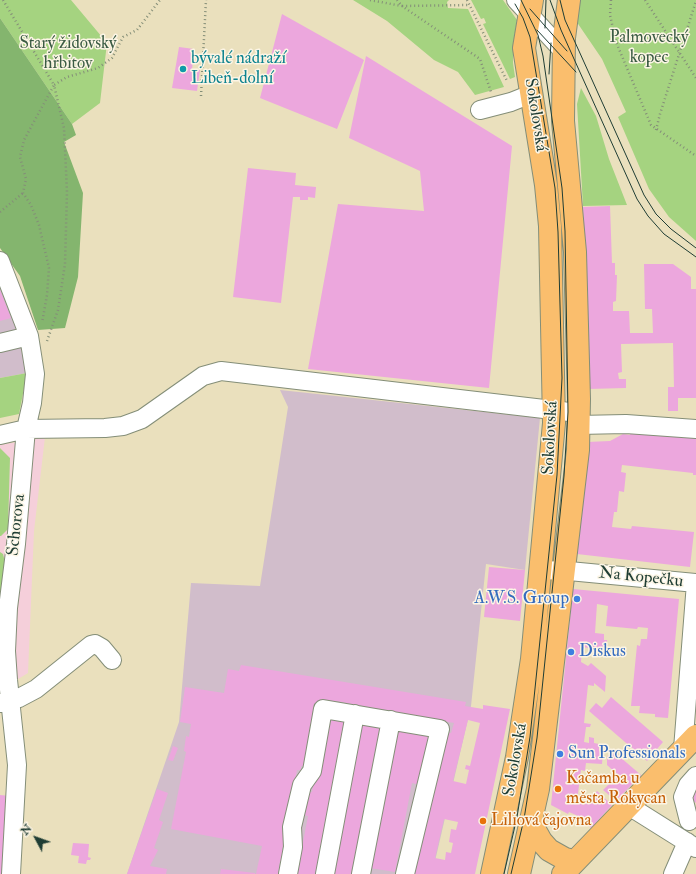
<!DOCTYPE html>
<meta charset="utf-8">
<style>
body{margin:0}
#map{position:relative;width:696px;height:874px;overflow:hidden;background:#eae0bd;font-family:"IM FELL Double Pica",serif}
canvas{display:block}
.north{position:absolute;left:16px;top:818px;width:40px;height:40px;-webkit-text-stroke:3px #fcf5e5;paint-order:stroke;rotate:311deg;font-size:11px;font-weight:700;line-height:16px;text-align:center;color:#1f3d34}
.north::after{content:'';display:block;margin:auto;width:14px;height:18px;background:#1f3d34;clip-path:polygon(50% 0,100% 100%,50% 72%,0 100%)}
</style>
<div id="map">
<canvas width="696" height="874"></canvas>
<div class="north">N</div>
</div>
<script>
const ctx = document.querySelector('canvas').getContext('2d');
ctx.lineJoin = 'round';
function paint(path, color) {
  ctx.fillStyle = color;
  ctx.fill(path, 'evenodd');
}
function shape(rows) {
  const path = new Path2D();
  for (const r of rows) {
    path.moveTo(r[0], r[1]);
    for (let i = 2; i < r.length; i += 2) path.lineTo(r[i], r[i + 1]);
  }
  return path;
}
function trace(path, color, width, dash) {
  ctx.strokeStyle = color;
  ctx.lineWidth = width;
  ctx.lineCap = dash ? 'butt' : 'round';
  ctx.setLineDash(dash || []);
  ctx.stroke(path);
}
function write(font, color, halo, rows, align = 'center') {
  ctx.font = font + ' "IM FELL Double Pica",serif';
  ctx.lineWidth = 3;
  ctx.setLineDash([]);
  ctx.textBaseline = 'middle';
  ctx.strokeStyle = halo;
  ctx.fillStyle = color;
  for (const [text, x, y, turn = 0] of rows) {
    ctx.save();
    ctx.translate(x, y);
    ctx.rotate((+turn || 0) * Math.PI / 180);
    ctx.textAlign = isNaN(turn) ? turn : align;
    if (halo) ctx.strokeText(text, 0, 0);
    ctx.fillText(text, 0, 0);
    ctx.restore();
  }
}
paint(shape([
 [45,437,34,531,28,673,0,690,0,445]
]), '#f5cfda');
paint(shape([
 [4,281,27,373,0,378,0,282],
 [280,390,540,418,525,570,486,564,471,706,432,874,127,874,179,722,191,583,260,586,288,407]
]), '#d1bdcb');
paint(shape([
 [0,0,71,0,107,43,100,103,72,124,0,18],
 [353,0,449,0,447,2,448,8,468,9,504,87,475,95,458,72,434,60,387,21],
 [471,0,503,0,517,20,513,45,513,63,515,77,510,79,483,24,486,23,484,18,481,19],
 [575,0,696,0,696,241,669,217,649,189,618,117,626,112,602,59,572,15],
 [581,88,596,116,609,159,627,205,583,206,577,104],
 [27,373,19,414,0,418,0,378],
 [0,448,10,458,8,529,1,536,0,536],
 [0,552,3,554,5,562,0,622]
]), '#a5d380');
paint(shape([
 [0,18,72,124,76,135,64,142,83,193,78,277,65,328,38,330,20,276,0,248]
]), '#84b56e');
paint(shape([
 [282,14,364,60,337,129,260,98],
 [179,47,194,49,192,70,200,70,197,91,172,88],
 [366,56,512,146,489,388,308,369,338,204,424,211,420,171,349,138],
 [248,168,296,173,295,185,316,187,315,198,308,197,308,200,300,200,300,197,293,197,281,303,233,297],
 [610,206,612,263,615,263,615,275,617,275,616,301,613,302,613,311,629,311,630,333,653,333,652,309,645,309,644,264,673,264,691,277,691,289,696,289,696,398,678,398,678,411,668,411,668,387,674,387,673,343,621,344,622,372,618,373,619,379,626,379,626,388,588,389,583,207],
 [0,290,11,318,0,321],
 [630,431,696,437,696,475,693,475,693,473,622,465,621,472,626,473,624,492,619,491,617,512,614,512,612,527,631,529,632,526,694,532,690,567,577,554,587,442,610,441,623,434,630,435],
 [489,567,525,570,520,621,484,617],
 [573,589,679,599,668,718,655,717,655,714,639,713,640,706,631,706,637,645,640,646,641,639,647,639,648,628,638,627,637,629,606,626,608,606,597,604,595,633,604,634,604,640,607,640,607,653,597,652,597,649,582,647,581,662,588,666,591,663,606,676,605,692,594,683,594,686,588,685,584,723,591,724,590,727,586,727,584,742,589,743,589,737,594,738,594,743,599,744,599,751,603,752,602,764,586,763,585,771,581,770,577,801,584,805,597,791,612,805,591,828,578,816,569,812,568,814,551,805],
 [241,665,466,702,465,706,483,709,483,705,510,709,475,874,412,874,446,732,451,733,454,723,336,701,332,705,326,704,323,699,315,705,306,749,309,749,306,767,301,766,301,770,297,770,282,850,286,850,283,861,280,861,278,874,256,874,262,846,171,829,186,752,184,751,186,736,189,737,191,724,180,722,185,687,224,693,228,669,239,671],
 [468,720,480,723,470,766,466,765,465,769,469,770,466,784,453,781],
 [444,819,458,822,456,830,451,829,449,842,453,843,451,853,446,852,445,860,435,858],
 [611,697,663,742,647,761,589,711,596,703,602,708],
 [327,716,346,720,317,874,297,874,308,816,300,814,305,791,312,792],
 [362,723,381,727,353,874,333,874],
 [396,730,434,737,424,786,412,783,395,872,370,868],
 [173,746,178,748,173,761,168,760],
 [613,751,641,775,616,801,603,790,618,775,607,765,607,757],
 [696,788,696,803,689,797],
 [157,789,168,793,159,820,163,822,154,848,158,850,150,866,167,869,166,874,127,874],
 [0,795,10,796,2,874,0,874],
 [73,843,89,844,88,857,91,858,90,860,87,860,86,864,78,863,79,856,71,855],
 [221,869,255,873,255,874,220,874]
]), '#eca7dd');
const minor = shape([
 [516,0,564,52],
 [480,110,511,102,531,94],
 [0,261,29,336],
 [0,343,29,336,35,374,32,403,26,429,16,544,8,608,6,651,8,680,17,765,11,874],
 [578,425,626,424,696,429],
 [0,435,26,429,105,428,123,426,142,419,203,376,221,371,578,413],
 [541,570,569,571,696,583,683,749],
 [1,703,19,698,36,689,91,645,95,644,102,648,112,660],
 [629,806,696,848],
 [689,821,683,797,688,785,696,776],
 [288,874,293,847,292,827,302,785,312,771,323,709,440,729,405,874],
 [325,874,355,714],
 [361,874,391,720],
 [673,874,687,842]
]);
const major = shape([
 [532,825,541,841,549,850,565,859,573,861],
 [492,874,517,757,532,659,554,423,550,226,546,185,524,48,532,0],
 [519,874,538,789,578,450,579,399,575,252,563,121,564,38,569,0],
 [563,874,696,736]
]);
trace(minor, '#848e78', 20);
trace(major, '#848e78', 24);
trace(shape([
 [3,0,54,85,24,140,20,157,26,179,23,193,31,205,39,225,49,268,47,295,42,323],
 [370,0,402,6,480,59,491,92],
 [397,0,402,6,469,5],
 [467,0,507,81],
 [611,0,610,15,616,42,651,125,696,156],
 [645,0,696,78],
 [201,96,206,0],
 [656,130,660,114,696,1],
 [0,212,23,193],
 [47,341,58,310,65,264,67,192,64,128,54,85,67,77,98,68,112,58,123,37,137,30,160,0]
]), '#848e78', 2.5, [1, 3]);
trace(minor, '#fff', 18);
trace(major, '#fabe6d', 22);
trace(shape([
 [550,0,561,30,637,199,648,216,664,234,696,257],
 [560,0,565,20,644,195,656,214,671,229,696,248],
 [530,9,567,51],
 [545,28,546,0],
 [537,30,576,72],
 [549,74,551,43],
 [504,874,517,817,530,737,557,475,562,378,558,232,555,188,530,37,523,18,515,4],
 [511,874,524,819,537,738,564,476,568,412,565,231,562,188,543,56,538,35,521,0]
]), '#1f3d34', 1);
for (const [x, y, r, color] of [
 [183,69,4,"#0f9aa8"],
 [577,599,4,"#3f7fe0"],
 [571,652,4,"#3f7fe0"],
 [560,754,4,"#3f7fe0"],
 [558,789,4,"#e8710a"],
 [483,821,4,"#e8710a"]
]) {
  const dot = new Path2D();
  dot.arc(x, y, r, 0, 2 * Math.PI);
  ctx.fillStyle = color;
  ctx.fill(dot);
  trace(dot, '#fcf5e5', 1.5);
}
write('17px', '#3a5b43', '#fcf5e5', [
 ["Palmovecký",649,38],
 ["kopec",649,58],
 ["Starý židovský",68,44],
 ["hřbitov",68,64]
]);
write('17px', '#0d838f', '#fcf5e5', [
 ["bývalé nádraží",191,59],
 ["Libeň-dolní",191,79]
], 'left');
write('17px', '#1f3d34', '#fcf5e5', [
 ["Sokolovská",535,115,81],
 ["Sokolovská",551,438,-87],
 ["Schorova",17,525,-84],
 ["Na Kopečku",641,578,6],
 ["Sokolovská",516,760,-80]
]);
write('17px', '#366cbe', '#fcf5e5', [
 ["A.W.S. Group",569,599,"right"],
 ["Diskus",579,652],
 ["Sun Professionals",568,754]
], 'left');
write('17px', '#c56008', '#fcf5e5', [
 ["Kačamba u",566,779],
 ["města Rokycan",566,799],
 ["Liliová čajovna",491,821]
], 'left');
</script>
